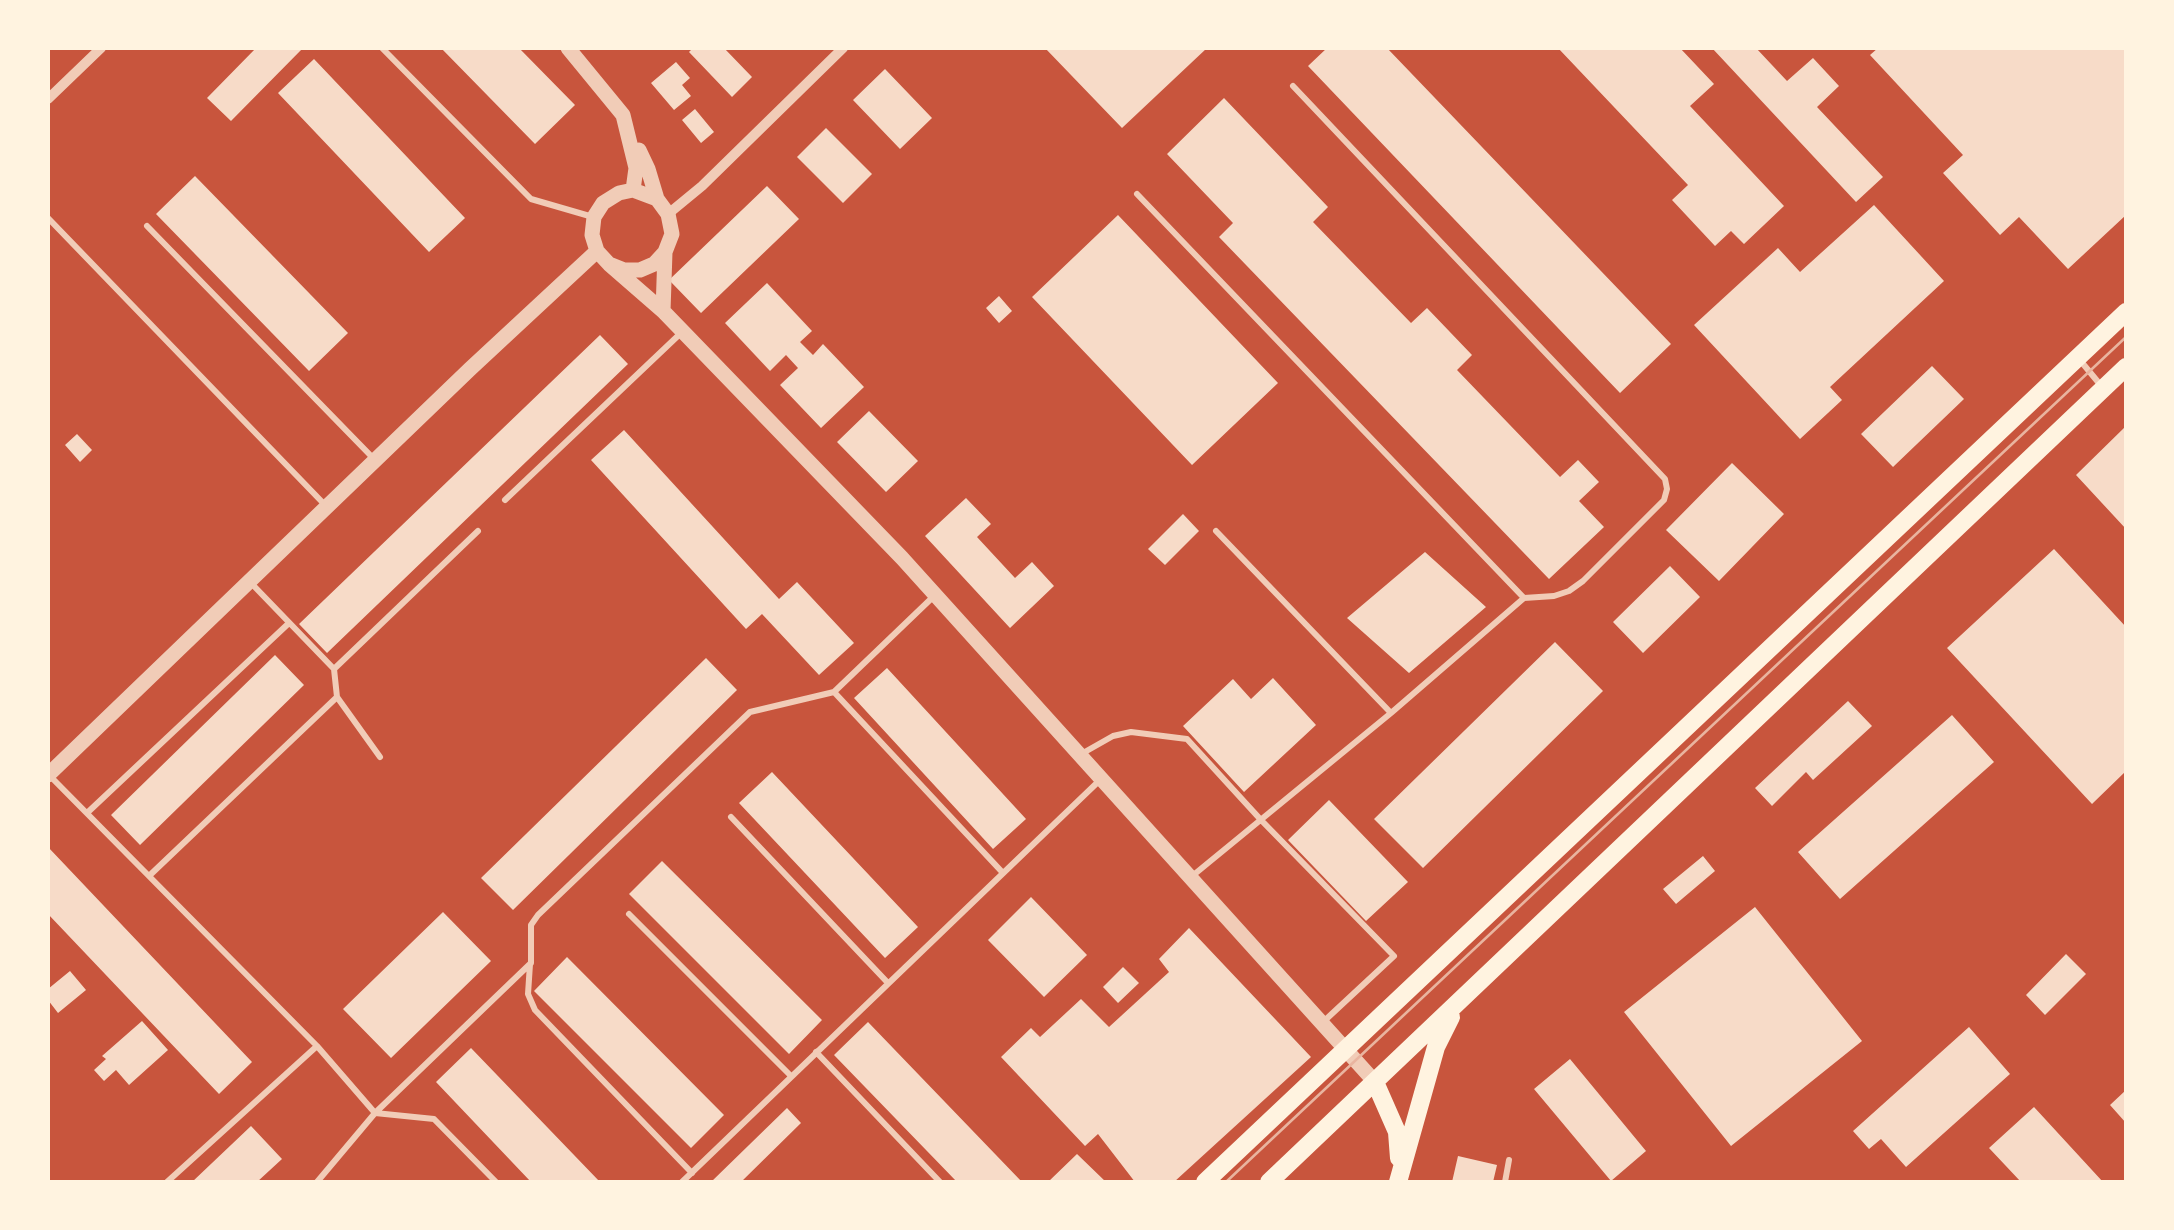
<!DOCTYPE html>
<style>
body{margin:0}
#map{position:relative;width:2174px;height:1230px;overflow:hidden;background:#c8553d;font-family:Mulish,sans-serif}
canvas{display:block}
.frame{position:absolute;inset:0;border:50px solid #fff3e0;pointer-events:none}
</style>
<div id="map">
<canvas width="2174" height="1230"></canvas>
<div class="frame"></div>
</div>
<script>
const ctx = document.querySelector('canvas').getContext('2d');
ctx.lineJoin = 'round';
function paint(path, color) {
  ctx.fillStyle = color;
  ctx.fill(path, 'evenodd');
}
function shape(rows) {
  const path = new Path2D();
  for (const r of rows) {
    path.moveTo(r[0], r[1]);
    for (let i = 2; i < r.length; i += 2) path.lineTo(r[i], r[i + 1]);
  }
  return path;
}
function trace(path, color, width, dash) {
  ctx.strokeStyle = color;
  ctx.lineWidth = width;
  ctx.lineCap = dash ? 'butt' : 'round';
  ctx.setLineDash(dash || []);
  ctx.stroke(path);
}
paint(shape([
 [256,48,303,48,231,121,207,98],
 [441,48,519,48,575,105,535,144],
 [693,48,724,48,752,77,732,97,689,52],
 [1045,48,1207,48,1122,128],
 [1327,48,1387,48,1671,344,1620,393,1308,66],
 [1558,48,1680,48,1714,84,1690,106,1784,206,1744,244,1731,231,1715,246,1672,200,1688,185],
 [1712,48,1756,48,1787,81,1813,58,1839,86,1817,107,1883,177,1856,202],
 [1878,48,2126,48,2126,215,2068,269,2019,217,2000,235,1943,173,1963,155,1870,55],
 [314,59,465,218,429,252,278,93],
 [676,62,690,78,682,85,691,96,674,110,651,83],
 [885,69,932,118,900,149,853,100],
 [1224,98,1328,207,1313,222,1411,323,1427,308,1472,355,1457,370,1560,477,1578,460,1599,482,1579,501,1604,527,1549,579,1219,237,1233,223,1167,154],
 [695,109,714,132,701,143,682,120],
 [826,128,872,174,843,203,797,157],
 [195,176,348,333,309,371,156,214],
 [767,186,799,219,701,313,669,280],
 [1874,205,1944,281,1830,387,1842,400,1800,439,1694,325,1778,248,1800,272],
 [1118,215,1278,383,1192,465,1032,297],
 [767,283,812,331,800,342,813,355,823,344,864,387,821,428,780,385,798,368,786,355,770,371,725,323],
 [999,296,1012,311,999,323,986,308],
 [600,335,628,364,327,653,299,624],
 [1932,366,1964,399,1893,467,1861,434],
 [869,411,918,461,886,492,837,442],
 [2126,426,2126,529,2076,475],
 [624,430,779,599,797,582,854,643,819,675,762,614,746,629,591,460],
 [77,434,92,450,80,462,65,445],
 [1732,463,1784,514,1719,581,1666,530],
 [966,498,991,524,977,537,1015,578,1032,562,1054,586,1010,628,925,536],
 [1183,514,1199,531,1165,565,1148,549],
 [2054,549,2126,627,2126,771,2092,804,1947,648],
 [1425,552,1486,607,1409,673,1347,618],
 [1670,566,1700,597,1643,653,1613,622],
 [1555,642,1603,691,1423,868,1374,819],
 [275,655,304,685,140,845,111,815],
 [706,658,737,690,513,910,481,878],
 [887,668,1026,819,993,849,854,698],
 [1273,678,1316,725,1244,792,1183,726,1233,679,1251,699],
 [1848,701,1872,726,1813,780,1806,772,1772,806,1755,788],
 [1952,715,1994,762,1840,899,1798,852],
 [772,772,918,927,885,958,739,803],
 [1329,800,1408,882,1366,921,1288,840],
 [48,847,252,1062,219,1094,48,914],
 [1703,856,1715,871,1676,904,1663,889],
 [662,861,822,1020,789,1054,629,894],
 [1031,897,1087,955,1044,997,988,940],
 [1755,907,1862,1041,1731,1146,1624,1012],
 [443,912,491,961,391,1058,343,1009],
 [1189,928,1311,1057,1174,1182,1135,1182,1098,1134,1085,1146,1001,1057,1031,1028,1040,1037,1081,999,1109,1027,1169,972,1159,959],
 [2066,954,2086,974,2045,1015,2026,995],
 [567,957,724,1115,691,1148,534,991],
 [1123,967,1139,983,1118,1003,1103,987],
 [70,971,86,990,58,1013,48,1000,48,989],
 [142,1021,168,1050,129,1085,116,1070,104,1081,94,1070,106,1059,102,1056],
 [868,1022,1022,1182,957,1182,834,1055],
 [1969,1027,2010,1074,1906,1167,1881,1139,1869,1149,1853,1131],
 [471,1048,600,1182,531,1182,436,1082],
 [1570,1059,1646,1151,1611,1181,1534,1089],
 [2126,1090,2126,1123,2110,1105],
 [2034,1107,2103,1182,2021,1182,1989,1148],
 [787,1108,801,1123,741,1182,711,1182],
 [251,1126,282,1159,257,1182,192,1182],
 [1077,1154,1106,1182,1048,1182],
 [1458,1156,1497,1165,1493,1182,1452,1182]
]), '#f7dbc8');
trace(shape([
 [382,48,531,199,593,217],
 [1293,86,1665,479,1667,489,1664,500,1583,581,1569,591,1554,596,1524,598],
 [1137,194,1524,598,1391,713],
 [48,218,326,506],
 [147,226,374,459],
 [2079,359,2103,388],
 [505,500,682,332],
 [251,583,334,669,478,531],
 [834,692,934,596],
 [337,697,380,757],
 [1083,753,1113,736,1131,732,1187,739,1261,820,1394,956,1322,1023],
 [49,775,317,1046,375,1113,434,1119,496,1182],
 [87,813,289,623],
 [731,817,888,983],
 [149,876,337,697,334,669],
 [1191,877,1391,713,1216,531],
 [629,914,791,1076],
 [530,964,528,994,535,1010,692,1173],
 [816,1052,940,1182],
 [167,1182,317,1046],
 [317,1182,375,1113,531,963,531,925,538,915,750,712,834,692,1003,873],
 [682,1182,1100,780],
 [1505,1182,1509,1160]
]), '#f1ccb7', 6);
trace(shape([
 [48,99,101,48],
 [668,214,702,186,843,48]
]), '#f1ccb7', 10);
trace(shape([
 [568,48,623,115,636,168,633,190],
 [639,150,648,169,657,199],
 [609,264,624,270,640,270,654,264,665,252,672,234,668,214,657,199,633,190,619,193,603,203,594,217,592,235,597,251,609,264,663,311,902,558,1375,1082],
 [663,311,665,252],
 [48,775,470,369,597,251]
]), '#f1ccb7', 15);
trace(shape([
 [1375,1082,1397,1132,1399,1158],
 [1205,1182,2126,312],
 [1269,1182,2126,367],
 [1398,1182,1436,1047,1451,1017]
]), '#fff3e0', 18);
trace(shape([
 [1226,1182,2126,337]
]), '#e9b49f', 2.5);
</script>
